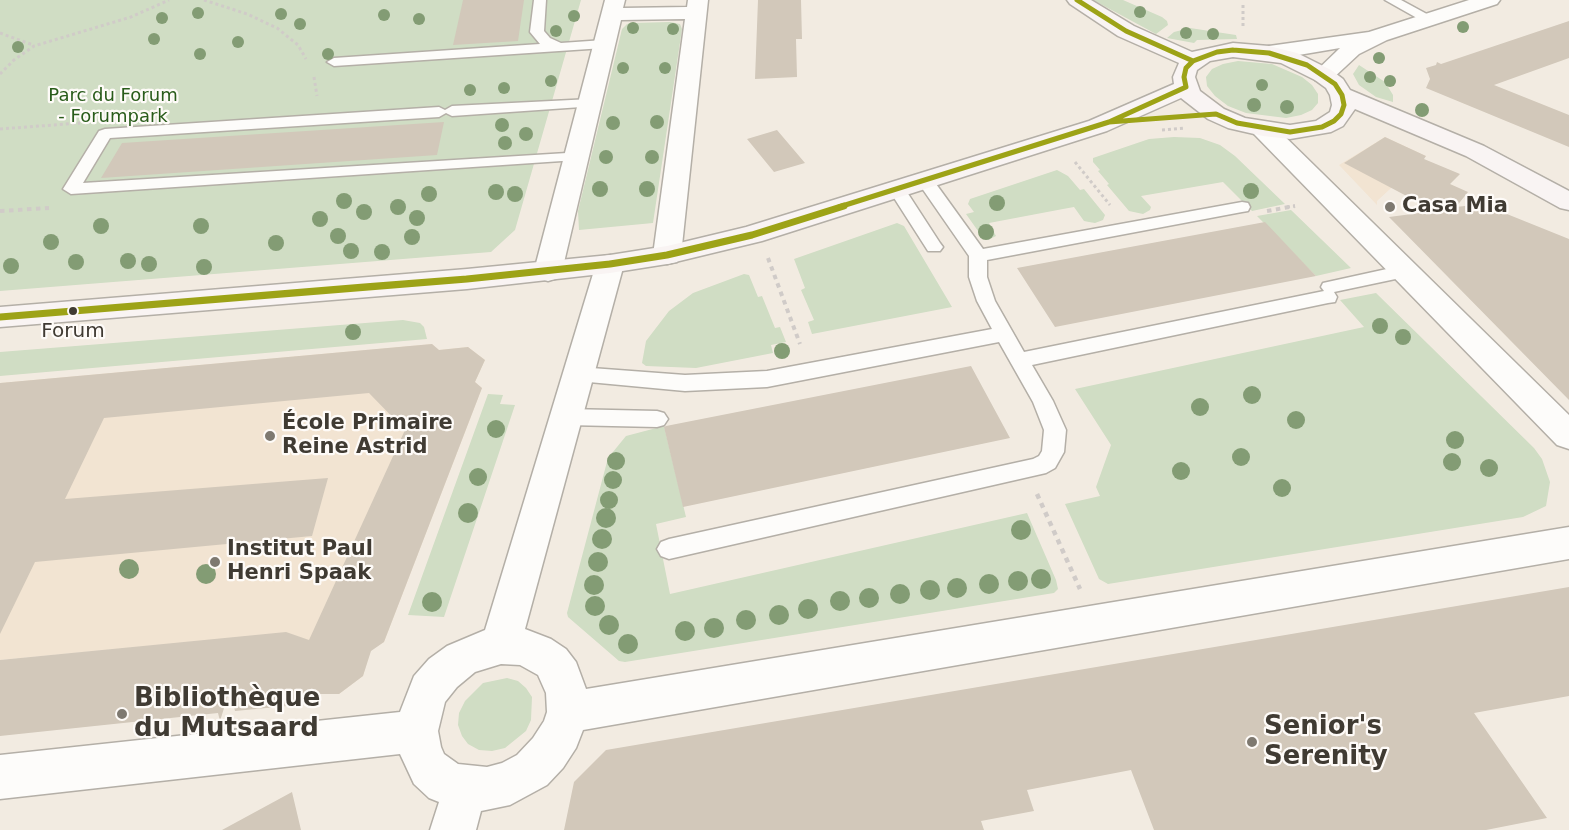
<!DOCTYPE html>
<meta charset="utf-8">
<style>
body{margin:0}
canvas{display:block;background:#f2ebe1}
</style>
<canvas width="1569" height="830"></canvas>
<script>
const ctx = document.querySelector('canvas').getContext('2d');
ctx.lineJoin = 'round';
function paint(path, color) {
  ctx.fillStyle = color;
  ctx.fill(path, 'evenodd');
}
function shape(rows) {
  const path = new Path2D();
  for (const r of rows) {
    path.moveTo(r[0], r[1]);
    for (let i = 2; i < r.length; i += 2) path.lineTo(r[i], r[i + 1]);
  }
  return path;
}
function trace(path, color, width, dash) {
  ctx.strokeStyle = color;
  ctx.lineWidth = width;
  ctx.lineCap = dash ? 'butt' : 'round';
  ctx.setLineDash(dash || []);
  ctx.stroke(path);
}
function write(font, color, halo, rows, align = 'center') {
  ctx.font = font + ' "DejaVu Sans",sans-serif';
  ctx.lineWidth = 4.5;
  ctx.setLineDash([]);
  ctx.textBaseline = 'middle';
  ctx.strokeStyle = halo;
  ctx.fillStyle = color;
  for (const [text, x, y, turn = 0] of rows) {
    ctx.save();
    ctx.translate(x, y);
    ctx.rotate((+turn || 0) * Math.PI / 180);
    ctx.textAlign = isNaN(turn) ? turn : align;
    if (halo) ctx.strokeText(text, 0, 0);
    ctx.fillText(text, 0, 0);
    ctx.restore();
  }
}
paint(shape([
 [1385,137,1426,156,1377,201,1377,205,1339,165],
 [432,344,439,350,468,347,485,360,475,382,482,388,384,642,370,651,363,676,339,694,313,693,298,705,265,708,285,633,0,660,0,383]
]), '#f2e4d2');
paint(shape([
 [0,0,581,0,515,230,491,252,0,291],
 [1093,0,1123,0,1162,17,1167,21,1168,25,1156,34],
 [670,22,680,24,682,29,653,223,579,230,578,211,622,29,627,24,632,23],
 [1190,28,1236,35,1237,39,1197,40,1194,43,1167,38,1174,32],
 [1238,61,1272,64,1302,77,1312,85,1318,94,1318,103,1312,110,1301,115,1286,118,1246,113,1228,106,1215,96,1207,86,1206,77,1212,69,1223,64],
 [1359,65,1385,82,1393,95,1393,102,1376,97,1359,85,1353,74],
 [1174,137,1200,138,1220,145,1235,156,1285,204,1252,211,1223,182,1141,196,1151,207,1150,210,1143,214,1129,211,1107,185,1109,184,1098,171,1100,170,1093,162,1093,158,1149,139],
 [1057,170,1068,176,1080,190,1084,189,1105,215,1103,220,1095,223,1089,222,1084,221,1074,207,1063,209,989,223,996,236,988,240,983,238,966,214,974,212,968,204,970,199],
 [1291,210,1351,268,1316,276,1257,216],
 [897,223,904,226,952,307,812,334,808,322,814,320,801,290,805,288,794,259],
 [744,274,749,275,758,297,762,296,775,328,780,327,786,342,771,345,773,353,696,368,646,366,642,363,646,341,669,311,693,293],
 [1376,293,1534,448,1542,459,1550,482,1546,506,1523,517,1108,584,1099,579,1065,504,1100,496,1096,487,1111,445,1075,389,1364,327,1340,300],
 [403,320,420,323,424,327,427,339,0,376,0,352],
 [488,394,503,395,500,404,515,405,444,617,408,615],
 [664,426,686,517,656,524,670,594,1027,513,1056,580,1058,589,1054,593,625,662,619,661,568,617,567,613,608,458,626,436],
 [507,678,518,681,526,688,532,697,531,720,526,731,505,748,492,751,479,750,468,744,462,736,458,725,459,713,465,701,483,683]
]), '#d0ddc4');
paint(shape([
 [463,0,524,0,518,41,453,45],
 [758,0,801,0,802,39,796,39,797,77,755,79],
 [1569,21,1569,58,1494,85,1569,115,1569,147,1426,88,1430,79,1426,68,1436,65,1437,62,1441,64],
 [444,122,437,155,101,178,122,143],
 [777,130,805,163,774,172,747,139],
 [1385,137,1426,156,1424,159,1460,174,1450,184,1468,192,1456,207,1482,204,1569,239,1569,400,1389,217,1435,211,1344,163],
 [1265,222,1316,276,1055,327,1017,268],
 [432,344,439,350,468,347,485,360,475,382,482,388,384,642,371,651,363,676,339,694,313,694,298,705,235,711,230,689,220,721,218,713,0,736,0,660,286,632,309,640,405,430,369,393,104,418,65,499,328,478,312,536,35,562,0,634,0,383],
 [971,366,1010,438,683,507,664,427,666,426],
 [1569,587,1569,696,1474,713,1547,818,1486,830,1154,830,1131,770,1027,790,1034,811,981,821,984,830,564,830,574,782,606,750],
 [292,792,301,830,222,830]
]), '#d2c8ba');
const lane = shape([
 [534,0,546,0,544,31,550,38,561,43,604,40,611,44,604,48,334,66,327,62,334,58,540,44,530,32,534,0],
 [1385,0,1401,0,1436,19,1434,22,1424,22,1385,0],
 [591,99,596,100,598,103,596,106,452,116,446,113,439,117,110,138,83,183,583,152,585,155,583,158,577,160,71,194,63,189,99,131,105,129,439,107,445,110,452,106,591,99],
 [925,176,931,177,983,249,1242,202,1248,203,1250,207,1248,211,1242,212,987,260,987,277,995,301,1024,352,1324,291,1321,287,1323,283,1405,265,1411,267,1414,271,1411,275,1405,277,1334,292,1337,297,1335,302,1328,303,1032,365,1053,401,1066,430,1064,452,1055,468,1046,473,669,559,661,556,657,549,661,542,669,539,1033,459,1039,456,1042,451,1044,430,1033,402,999,342,767,387,685,391,578,381,571,379,568,374,571,369,578,367,685,375,767,371,992,329,977,301,969,277,969,256,917,181,925,176],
 [897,185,903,186,940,243,943,247,940,251,928,251,889,190,897,185],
 [567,409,657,411,664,413,668,419,664,425,657,427,567,425,560,423,556,417,560,411,567,409]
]);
const street = shape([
 [605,0,625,0,623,8,687,7,688,0,708,0,681,255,677,262,667,264,657,262,653,255,685,19,621,20,562,271,558,278,548,281,538,278,534,271,605,0],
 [1469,0,1500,0,1497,4,1387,40,1359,54,1331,80,1323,82,1315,80,1312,75,1340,48,1269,60,1261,58,1258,53,1261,48,1269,46,1369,32,1469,0],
 [1263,122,1272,124,1569,415,1569,449,1557,445,1254,134,1251,129,1254,124,1263,122],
 [610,255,620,257,624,264,525,629,551,639,566,649,576,662,586,689,1569,527,1569,559,583,730,576,748,563,768,547,785,510,805,481,811,476,830,430,830,439,802,429,798,414,784,400,754,0,799,0,755,400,712,414,676,429,659,447,646,485,630,596,264,600,257,610,255],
 [501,664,520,665,538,675,546,693,547,712,544,721,533,738,517,755,502,763,487,767,458,764,444,754,441,747,438,731,445,702,457,687,475,672,501,664]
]);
const secondary = shape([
 [1067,0,1091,0,1134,26,1192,52,1233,43,1269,46,1297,53,1331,70,1343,79,1350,90,1484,146,1569,191,1569,210,1560,208,1466,156,1355,109,1343,126,1331,132,1290,139,1263,136,1228,128,1208,119,1181,98,1107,131,762,241,667,264,610,273,467,289,0,327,0,307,467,269,610,255,667,246,746,227,1089,121,1174,84,1173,77,1179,63,1118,36,1070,4,1067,0],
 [1233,57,1281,63,1315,80,1326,88,1330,95,1332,105,1330,112,1316,121,1290,125,1245,118,1224,109,1200,91,1195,77,1197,70,1210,61,1233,57]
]);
trace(lane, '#b4afa7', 3);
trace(street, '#b4afa7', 3);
trace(secondary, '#b4afa7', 3);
trace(shape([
 [204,0,247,14,277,28,298,45,306,59],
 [1243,5,1243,26],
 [0,33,33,45],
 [0,74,14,60,34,46,131,17,169,0],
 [314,77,317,96],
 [0,129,80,123],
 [1162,130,1185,128],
 [1075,162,1110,205],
 [1287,207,1295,206]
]), '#d0cbc8', 3, [3, 3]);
trace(shape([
 [0,211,49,208],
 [1267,211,1295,206],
 [768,258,800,344]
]), '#d0cbc8', 4, [4.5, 4.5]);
trace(shape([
 [1037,494,1080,589]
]), '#d0cbc8', 4.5, [5, 5]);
paint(lane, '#fdfcfa');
paint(street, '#fdfcfa');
paint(secondary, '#f9f4f3');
trace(shape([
 [1077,0,1126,31,1193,61],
 [1233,50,1269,53,1307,65,1335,84,1342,95,1344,105,1341,114,1334,121,1322,127,1290,132,1237,123,1216,114,1109,122,1186,87,1184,77,1186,68,1193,61,1217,52,1233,50],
 [839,207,1109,122],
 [839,207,1109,122]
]), '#9da317', 5);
trace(shape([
 [752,235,844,206],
 [752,235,844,206],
 [610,264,667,255,752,235],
 [467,279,0,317,364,287,467,279],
 [467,279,610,264],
 [467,279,610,264]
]), '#9da317', 7);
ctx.fillStyle = '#839c74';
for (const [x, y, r] of [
 [1140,12,6],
 [198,13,6],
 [281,14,6],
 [384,15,6],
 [574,16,6],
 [162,18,6],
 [419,19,6],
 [300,24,6],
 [1463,27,6],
 [633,28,6],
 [673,29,6],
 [556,31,6],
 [1186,33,6],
 [1213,34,6],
 [154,39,6],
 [238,42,6],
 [18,47,6],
 [200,54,6],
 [328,54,6],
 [1379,58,6],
 [623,68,6],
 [665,68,6],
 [1370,77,6],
 [551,81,6],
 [1390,81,6],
 [1262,85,6],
 [504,88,6],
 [470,90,6],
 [1254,105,7],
 [1287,107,7],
 [1422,110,7],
 [657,122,7],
 [613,123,7],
 [502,125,7],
 [526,134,7],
 [505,143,7],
 [606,157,7],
 [652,157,7],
 [600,189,8],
 [647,189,8],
 [1251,191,8],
 [496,192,8],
 [429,194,8],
 [515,194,8],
 [344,201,8],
 [997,203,8],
 [398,207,8],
 [364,212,8],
 [417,218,8],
 [320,219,8],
 [101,226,8],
 [201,226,8],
 [986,232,8],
 [338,236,8],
 [412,237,8],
 [51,242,8],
 [276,243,8],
 [351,251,8],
 [382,252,8],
 [128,261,8],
 [76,262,8],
 [149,264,8],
 [11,266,8],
 [204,267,8],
 [1380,326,8],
 [353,332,8],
 [1403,337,8],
 [782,351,8],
 [1252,395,9],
 [1200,407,9],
 [1296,420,9],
 [496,429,9],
 [1455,440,9],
 [1241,457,9],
 [616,461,9],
 [1452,462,9],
 [1489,468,9],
 [1181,471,9],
 [478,477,9],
 [613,480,9],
 [1282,488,9],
 [609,500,9],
 [468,513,10],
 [606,518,10],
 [1021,530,10],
 [602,539,10],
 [598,562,10],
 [129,569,10],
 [206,574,10],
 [1041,579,10],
 [1018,581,10],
 [989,584,10],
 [594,585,10],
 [957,588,10],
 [930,590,10],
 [900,594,10],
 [869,598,10],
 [840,601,10],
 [432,602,10],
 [595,606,10],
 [808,609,10],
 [779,615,10],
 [746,620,10],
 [609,625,10],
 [714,628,10],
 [685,631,10],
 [628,644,10]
]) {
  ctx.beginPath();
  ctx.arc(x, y, r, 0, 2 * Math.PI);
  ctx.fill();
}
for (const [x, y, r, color] of [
 [1390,207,6,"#7e7970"],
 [73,311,5,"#403b33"],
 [270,436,6,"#7e7970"],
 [215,562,6,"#7e7970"],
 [122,714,6,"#7e7970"],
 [1252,742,6,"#7e7970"]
]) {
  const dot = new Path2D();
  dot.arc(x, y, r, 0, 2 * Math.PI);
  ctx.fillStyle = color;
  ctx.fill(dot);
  trace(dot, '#fefbf8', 2);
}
write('18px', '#295c1a', '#fefbf8', [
 ["Parc du Forum",113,96],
 ["- Forumpark",113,117]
]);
write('20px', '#403b33', '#fefbf8', [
 ["Forum",73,332]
]);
write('bold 21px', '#403b33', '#fefbf8', [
 ["Casa Mia",1402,207],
 ["École Primaire",282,424],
 ["Reine Astrid",282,448],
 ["Institut Paul",227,550],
 ["Henri Spaak",227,574]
], 'left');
write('bold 26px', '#403b33', '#fefbf8', [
 ["Bibliothèque",134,699],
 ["du Mutsaard",134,729],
 ["Senior's",1264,727],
 ["Serenity",1264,757]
], 'left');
</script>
